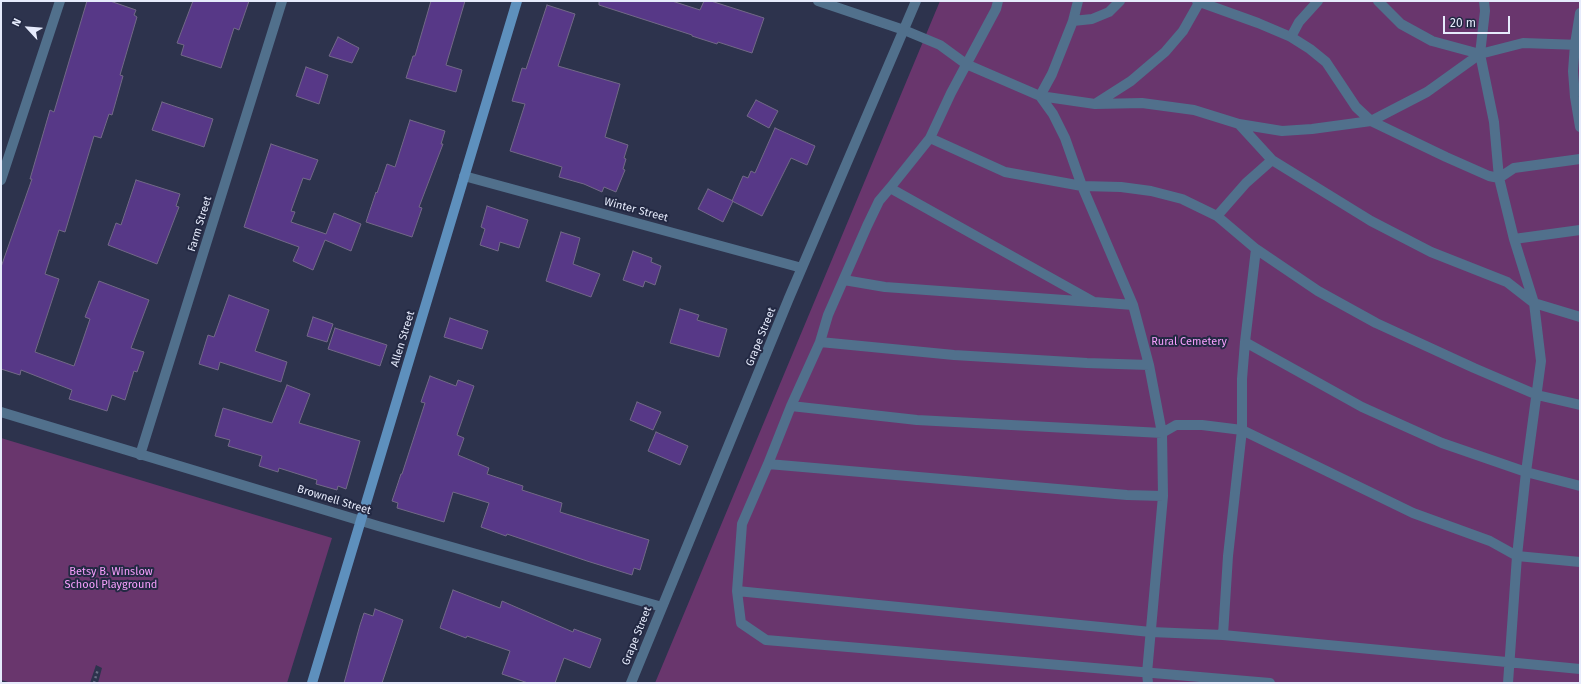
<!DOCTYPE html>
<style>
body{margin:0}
#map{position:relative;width:1581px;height:684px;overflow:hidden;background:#2d334d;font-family:"Fira Sans",sans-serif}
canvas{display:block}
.frame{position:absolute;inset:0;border:2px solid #e6ebfc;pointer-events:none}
.north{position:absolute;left:8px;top:8px;width:40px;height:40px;-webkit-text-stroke:3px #232943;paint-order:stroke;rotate:296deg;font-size:11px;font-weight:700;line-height:16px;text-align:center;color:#e6ebfc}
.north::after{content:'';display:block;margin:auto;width:14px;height:18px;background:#e6ebfc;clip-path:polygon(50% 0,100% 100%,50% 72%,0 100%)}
.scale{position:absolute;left:1443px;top:16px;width:67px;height:18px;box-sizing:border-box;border:2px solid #e6ebfc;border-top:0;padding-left:5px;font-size:12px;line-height:14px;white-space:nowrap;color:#e6ebfc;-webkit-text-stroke:3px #232943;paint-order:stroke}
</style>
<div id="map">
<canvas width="1581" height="684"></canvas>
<div class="frame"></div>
<div class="north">N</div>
<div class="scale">20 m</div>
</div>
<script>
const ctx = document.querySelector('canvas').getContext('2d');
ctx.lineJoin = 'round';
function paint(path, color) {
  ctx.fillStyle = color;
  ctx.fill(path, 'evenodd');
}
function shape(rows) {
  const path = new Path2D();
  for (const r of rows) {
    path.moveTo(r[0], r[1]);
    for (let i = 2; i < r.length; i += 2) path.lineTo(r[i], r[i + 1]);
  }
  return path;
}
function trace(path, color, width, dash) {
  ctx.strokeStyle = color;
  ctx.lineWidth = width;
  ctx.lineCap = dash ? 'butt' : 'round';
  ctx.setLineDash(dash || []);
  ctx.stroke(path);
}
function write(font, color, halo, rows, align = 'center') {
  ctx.font = font + ' "Fira Sans",sans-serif';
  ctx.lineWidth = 4;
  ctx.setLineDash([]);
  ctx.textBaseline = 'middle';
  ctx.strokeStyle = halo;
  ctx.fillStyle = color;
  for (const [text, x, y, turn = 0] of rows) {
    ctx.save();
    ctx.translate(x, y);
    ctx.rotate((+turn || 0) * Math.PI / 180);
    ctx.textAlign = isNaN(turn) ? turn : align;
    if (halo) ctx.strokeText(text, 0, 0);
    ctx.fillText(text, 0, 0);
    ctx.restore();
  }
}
paint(shape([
 [940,1,1580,1,1580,683,655,683],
 [1,438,332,538,287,683,98,683,102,668,96,665,90,683,12,683,1,680]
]), '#69366d');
const building = shape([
 [87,1,110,1,136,10,134,15,137,17,120,75,123,76,112,115,109,114,101,138,94,136,65,232,59,230,45,274,59,279,35,352,74,366,90,319,85,317,99,281,149,300,131,348,144,352,137,372,134,371,125,400,112,395,107,411,69,399,72,390,21,370,20,375,1,369,1,267,32,179,30,179,50,110,54,112,87,1],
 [193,1,249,1,239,30,234,28,221,68,181,55,184,45,177,43,193,1],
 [431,1,465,1,446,65,462,70,456,92,406,78,413,56,415,56,431,1],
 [599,1,672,1,700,10,704,1,711,1,764,18,752,53,718,42,717,44,692,36,692,35,599,5,599,1],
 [547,5,575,14,558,66,620,84,605,137,628,145,624,158,626,159,623,169,625,170,616,192,604,187,602,192,584,184,559,177,562,167,510,151,525,104,512,101,522,68,526,69,547,5],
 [338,37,359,48,352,63,329,56,338,37],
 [306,67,328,75,319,104,296,96,306,67],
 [756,100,778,111,769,128,747,116,756,100],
 [162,102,213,119,204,147,152,130,162,102],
 [410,120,445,131,441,144,443,144,419,207,422,208,412,237,366,222,376,192,377,193,387,164,395,167,410,120],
 [775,128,815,146,807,165,791,158,762,216,732,201,743,176,748,178,751,171,755,173,775,128],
 [271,144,318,160,310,180,303,178,291,211,295,212,291,222,326,234,334,213,361,224,351,251,325,240,313,270,293,261,299,247,244,227,271,144],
 [136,180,180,194,176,206,179,207,157,264,108,245,116,223,121,225,136,180],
 [708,189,733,201,723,222,698,209,708,189],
 [487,206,528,220,519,248,500,242,498,251,480,245,485,229,481,227,487,206],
 [561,232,580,238,573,264,600,274,591,297,546,281,561,232],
 [633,251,652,258,651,262,661,266,655,285,645,281,643,287,623,280,633,251],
 [229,295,269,310,255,351,287,362,281,382,220,362,218,370,199,364,208,335,214,337,229,295],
 [680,309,699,315,697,320,727,329,719,357,670,343,680,309],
 [313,317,333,324,327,342,307,336,313,317],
 [450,318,488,331,482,349,444,337,450,318],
 [335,328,387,345,380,366,328,349,335,328],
 [430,376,456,386,458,380,474,386,457,435,464,438,458,455,489,468,487,474,523,486,522,490,562,503,560,512,649,540,640,570,634,568,632,575,587,561,507,534,506,536,481,527,489,503,453,492,444,522,397,508,398,503,392,501,401,474,402,474,425,403,421,402,430,376],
 [287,385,310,394,299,423,360,441,346,489,338,486,337,490,316,484,317,480,279,468,278,472,259,466,262,456,228,446,230,440,215,436,223,408,272,423,287,385],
 [637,402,661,412,653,430,630,420,637,402],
 [656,432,688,446,680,465,648,451,656,432],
 [453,590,500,608,502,601,573,632,574,629,601,639,590,668,564,658,555,683,528,683,502,674,510,651,467,636,466,638,440,628,453,590],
 [375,609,403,620,382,683,344,683,360,625,364,613,373,616,375,609]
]);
paint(building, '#573887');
trace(building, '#726987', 1);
trace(shape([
 [94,683,98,669]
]), '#6a6f86', 2.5, [2, 3]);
trace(shape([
 [1197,1,1258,23,1291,37,1310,49,1326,62,1356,107,1371,121,1312,129,1282,131,1239,124],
 [1378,1,1401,24,1432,41,1480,54,1485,11,1484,1],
 [1580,13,1575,44,1573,71,1575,97,1580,127],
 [1073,21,1078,1],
 [904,30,940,45,966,64,1040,96,1052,74,1073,21,1092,19,1109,12,1120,1],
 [1291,37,1299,22,1318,1],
 [1480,54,1494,122,1499,178,1514,239,1534,303,1541,361,1526,472,1517,556,1508,683],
 [1095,104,1131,81,1165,52,1183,31,1200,1],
 [1371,121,1427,92,1480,54,1523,43,1580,45],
 [1371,121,1446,157,1489,176,1499,178,1514,168,1580,159],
 [930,138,1005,172,1082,186,1133,305,1149,365,1162,433,1163,496,1147,673,1148,683],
 [1272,160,1371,221,1431,252,1507,282,1534,303,1580,317],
 [890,188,930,138,951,93,996,9,998,1],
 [1217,216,1246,183,1272,160,1239,124,1194,110,1142,103,1095,104,1040,96,1053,114,1065,138,1082,186,1121,187,1151,191,1182,199,1217,216,1256,249,1245,342,1362,407,1442,443,1526,472,1580,486],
 [1514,239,1580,230],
 [1256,249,1318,291,1376,323,1474,368,1537,395,1580,405],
 [844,280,885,287,1092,302],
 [1133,305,1094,302,890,188,879,201,867,226,828,315,820,342,954,355,1087,363,1149,365],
 [820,342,791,406,917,420,1162,433,1176,425,1202,425,1242,430,1413,513,1490,541,1517,556,1580,562],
 [791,406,768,464,1127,495,1163,496],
 [768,464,742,524,737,591,1151,632,1223,635,1580,669],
 [737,591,741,623,766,640,1270,683],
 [1223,635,1228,556,1242,430,1242,379,1245,342]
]), '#51708c', 10);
trace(shape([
 [818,1,904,30],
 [464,176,802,268],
 [1,180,60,1],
 [1,412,378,526,662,607],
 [140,455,282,1],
 [631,683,789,298,916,1]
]), '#51708c', 10);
trace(shape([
 [312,683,517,1]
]), '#5e90bd', 10);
write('11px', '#e6ebfc', '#232943', [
 ["Winter Street",636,210,15],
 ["Farm Street",200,224,-73],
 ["Grape Street",761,337,-68],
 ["Allen Street",403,339,-73],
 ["Brownell Street",334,500,17],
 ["Grape Street",637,636,-68]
]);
write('11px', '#f69ffd', '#232943', [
 ["Rural Cemetery",1189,342],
 ["Betsy B. Winslow",111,572],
 ["School Playground",111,585]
]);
</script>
